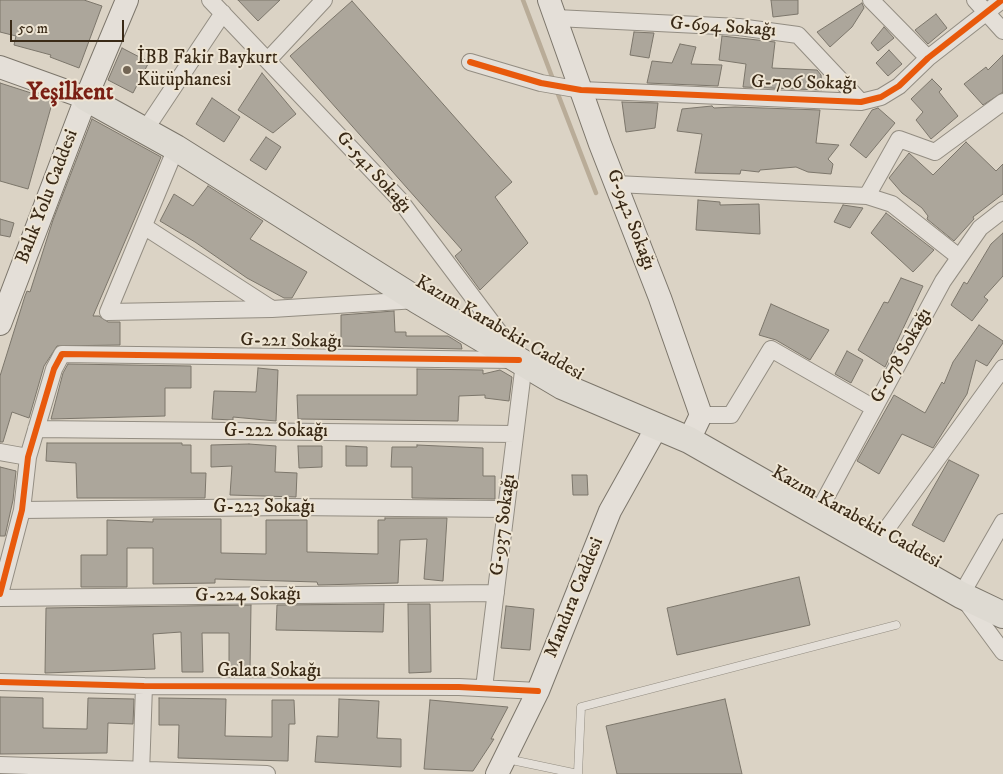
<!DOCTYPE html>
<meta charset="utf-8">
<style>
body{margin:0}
#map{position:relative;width:1003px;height:774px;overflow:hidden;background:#dbd3c5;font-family:"IM FELL DW Pica",serif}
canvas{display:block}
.scale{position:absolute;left:10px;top:20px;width:114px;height:22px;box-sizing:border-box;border:2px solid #3a2a17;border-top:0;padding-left:6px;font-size:15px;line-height:18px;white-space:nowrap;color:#3a2a17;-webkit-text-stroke:4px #ede4d3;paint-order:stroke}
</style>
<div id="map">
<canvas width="1003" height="774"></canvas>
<div class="scale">50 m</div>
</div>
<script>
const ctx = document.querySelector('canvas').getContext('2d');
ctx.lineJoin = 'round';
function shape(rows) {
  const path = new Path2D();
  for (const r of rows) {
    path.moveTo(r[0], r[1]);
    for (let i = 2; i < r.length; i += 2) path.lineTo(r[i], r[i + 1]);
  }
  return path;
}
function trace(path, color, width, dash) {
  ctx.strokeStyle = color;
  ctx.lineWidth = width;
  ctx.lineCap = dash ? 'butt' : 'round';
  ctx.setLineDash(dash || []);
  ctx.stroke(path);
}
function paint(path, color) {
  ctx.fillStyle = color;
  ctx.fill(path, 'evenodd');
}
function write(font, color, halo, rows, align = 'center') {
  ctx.font = font + ' "IM FELL DW Pica",serif';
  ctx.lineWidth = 4;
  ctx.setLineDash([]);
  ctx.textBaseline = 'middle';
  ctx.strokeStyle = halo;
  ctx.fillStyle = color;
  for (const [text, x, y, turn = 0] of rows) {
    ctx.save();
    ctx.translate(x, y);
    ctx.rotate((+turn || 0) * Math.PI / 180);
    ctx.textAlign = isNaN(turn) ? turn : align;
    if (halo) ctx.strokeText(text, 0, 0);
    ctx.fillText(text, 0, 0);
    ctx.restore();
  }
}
trace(shape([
 [523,0,554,82],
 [556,89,596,193]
]), '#b9ac98', 4.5);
const building = shape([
 [0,0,84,0,102,6,79,68,50,57,51,55,14,45,16,36,0,32,0,0],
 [238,0,280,0,258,21,238,0],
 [771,0,798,0,798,14,773,17,771,0],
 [352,1,512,182,495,197,528,243,480,290,455,256,462,250,290,56,352,1],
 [862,3,864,8,852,27,830,47,817,32,862,3],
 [936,14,947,28,928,44,915,30,936,14],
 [884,27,894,38,878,51,871,43,884,27],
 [634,32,654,33,649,58,630,55,634,32],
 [722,36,775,42,772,68,817,70,821,75,822,90,743,87,746,64,719,60,722,36],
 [680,44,696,47,691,64,722,65,718,86,647,83,652,61,672,63,680,44],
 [122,48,149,62,133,93,108,80,122,48],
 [889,50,902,64,888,76,876,63,889,50],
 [1003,55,1003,92,983,105,964,84,986,67,988,70,1003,55],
 [262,73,296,114,273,133,238,110,262,73],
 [932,79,942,89,939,92,958,116,931,139,916,120,923,112,911,99,932,79],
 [0,83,53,100,28,189,0,181,0,83],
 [212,98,240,117,224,142,196,124,212,98],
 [622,102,658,103,655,128,626,132,622,102],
 [712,106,714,108,735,107,820,110,816,143,839,145,828,159,833,164,831,174,808,172,796,167,760,170,759,172,741,170,740,174,695,173,702,134,677,131,682,109,712,106],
 [878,108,895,123,866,158,850,145,872,110,878,108],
 [92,119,161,157,93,316,99,316,108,322,120,322,120,345,57,346,44,366,29,418,12,412,3,442,0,442,0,376,25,296,27,291,30,292,53,220,92,119],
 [266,137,281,147,266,170,250,160,266,137],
 [966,142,996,171,1003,164,1003,194,973,217,974,219,954,241,927,219,928,216,922,208,902,193,889,178,909,153,933,175,966,142],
 [208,186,263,221,250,239,307,272,292,298,284,298,247,278,195,242,160,221,174,194,193,206,208,186],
 [698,200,720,202,720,205,759,204,760,234,696,230,698,200],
 [843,205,863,208,850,228,834,222,843,205],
 [886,213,934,250,913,272,871,233,886,213],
 [0,219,14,223,10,237,0,235,0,219],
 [1003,233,1003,276,984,297,988,300,972,321,951,305,964,282,967,284,991,244,1003,233],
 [901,278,923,286,885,367,858,350,884,302,888,303,901,278],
 [771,304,829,330,810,360,776,340,759,335,771,304],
 [394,311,395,332,406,332,406,336,448,336,461,344,462,349,341,346,341,315,394,311],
 [979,325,1003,341,1003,343,987,366,976,360,967,394,933,448,902,434,879,474,857,461,894,395,925,413,942,382,944,384,953,362,979,325],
 [847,351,863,360,851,383,835,374,847,351],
 [68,364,191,366,191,388,165,388,165,416,51,419,63,373,68,364],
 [258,368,278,370,276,421,233,417,233,420,212,419,214,391,256,392,258,368],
 [417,369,483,370,483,374,500,370,512,377,509,401,485,398,485,395,459,396,458,421,298,419,297,395,417,395,417,369],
 [47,443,182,443,182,445,191,445,191,473,206,473,205,498,77,498,76,463,46,461,47,443],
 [249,444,276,446,275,472,297,473,296,497,230,495,232,466,211,467,211,445,249,444],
 [417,445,483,448,483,476,495,476,495,499,412,498,412,467,391,467,392,447,417,447,417,445],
 [298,446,322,446,322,467,299,468,298,446],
 [346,446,367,447,367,466,346,466,346,446],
 [949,460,979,475,944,542,912,525,949,460],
 [0,467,16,471,13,500,5,536,0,536,0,467],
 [572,475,587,475,588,495,573,495,572,475],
 [385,518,447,518,443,581,424,579,427,539,400,540,398,583,318,585,317,582,215,579,215,583,153,584,153,548,127,548,127,587,81,587,81,555,107,555,107,520,153,522,153,519,221,519,221,553,266,554,266,520,307,520,307,552,378,554,378,520,385,520,385,518],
 [799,577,810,625,677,655,667,608,799,577],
 [384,604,383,632,276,630,277,605,384,604],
 [408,604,430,604,431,672,409,673,408,604],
 [251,605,250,670,229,671,229,633,202,633,203,672,182,672,181,632,153,634,155,669,45,673,46,608,251,605],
 [506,606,534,609,530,650,501,648,506,606],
 [0,697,43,698,43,728,87,729,88,698,134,699,133,724,108,723,107,753,0,754,0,697],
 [159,698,226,699,225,736,272,737,272,700,294,700,295,724,289,724,288,761,178,758,179,725,159,725,159,698],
 [339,699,379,701,377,738,401,739,401,767,315,762,317,736,338,737,339,699],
 [725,699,742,774,617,774,606,726,725,699],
 [430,700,508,707,491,739,494,739,473,771,424,769,430,700]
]);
paint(building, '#aca69b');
trace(building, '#7c766b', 1);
const lane = shape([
 [507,759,578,774],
 [578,773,581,707,896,625]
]);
const street = shape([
 [210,0,399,199,514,352],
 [871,0,928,58],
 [975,0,1003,31],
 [556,18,739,27,798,35,861,102],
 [268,60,324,0],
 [470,62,541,83,581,90,861,102,881,97,899,86,928,58,1002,0],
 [145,130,223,13],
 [176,148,108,312,272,309,417,300],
 [616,184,867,196,892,204,959,257],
 [867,196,899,139,935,152,1003,102],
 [145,227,272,309],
 [701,415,731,415,771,349,874,408],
 [36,429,515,434],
 [0,452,28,457],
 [22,510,289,507,506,509],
 [817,514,943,281,980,228,1003,210],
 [1003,522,961,595,1003,652],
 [875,545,1003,368],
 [0,594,22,510,28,457,54,369,62,354,512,360],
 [0,598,496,593],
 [0,682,144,686,459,687,538,691],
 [484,688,524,363],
 [0,765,267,774],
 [141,774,144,686]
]);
const secondary = shape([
 [549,0,600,144,660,298,701,415,689,440],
 [0,67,86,98],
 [0,324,86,98,127,0],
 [497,774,538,691,610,511,658,425]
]);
const primary = shape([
 [86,98,176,148,417,300,562,386,689,440,961,595,1003,615]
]);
trace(lane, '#938d82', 9);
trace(street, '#938d82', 18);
trace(secondary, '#7c766b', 24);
trace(primary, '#7c766b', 28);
trace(lane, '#e4dfd8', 8);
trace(street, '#e4dfd8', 16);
trace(secondary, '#e4dfd8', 22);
trace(primary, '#dedad2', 26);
trace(shape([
 [470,62,541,83,581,90,861,102,881,97,899,86,928,58,1002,0],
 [0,594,22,510,28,457,54,369,62,354,519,360],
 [0,682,144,686,459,687,538,691]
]), '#e8590c', 6);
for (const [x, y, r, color] of [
 [127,70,5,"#726554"]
]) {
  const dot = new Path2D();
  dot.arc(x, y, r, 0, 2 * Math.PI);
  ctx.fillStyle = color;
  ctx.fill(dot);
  trace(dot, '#ede4d3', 2);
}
write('19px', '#3a2a17', '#ede4d3', [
 ["G-694 Sokağı",723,28,4],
 ["G-706 Sokağı",804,84,1],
 ["G-541 Sokağı",373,173,48],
 ["Balık Yolu Caddesi",48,197,-69],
 ["G-942 Sokağı",630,220,69],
 ["Kazım Karabekir Caddesi",499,329,30],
 ["G-221 Sokağı",291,342,1],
 ["G-678 Sokağı",902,356,-61],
 ["G-222 Sokağı",276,432],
 ["G-223 Sokağı",264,508],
 ["Kazım Karabekir Caddesi",856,518,29],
 ["G-937 Sokağı",504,525,-83],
 ["G-224 Sokağı",248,596,-1],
 ["Mandıra Caddesi",575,598,-68],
 ["Galata Sokağı",269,672]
]);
write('19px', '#3a2a17', '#ede4d3', [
 ["İBB Fakir Baykurt",137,59],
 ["Kütüphanesi",137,81]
], 'left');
write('bold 24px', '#7a1f14', '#ede4d3', [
 ["Yeşilkent",70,94]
]);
</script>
